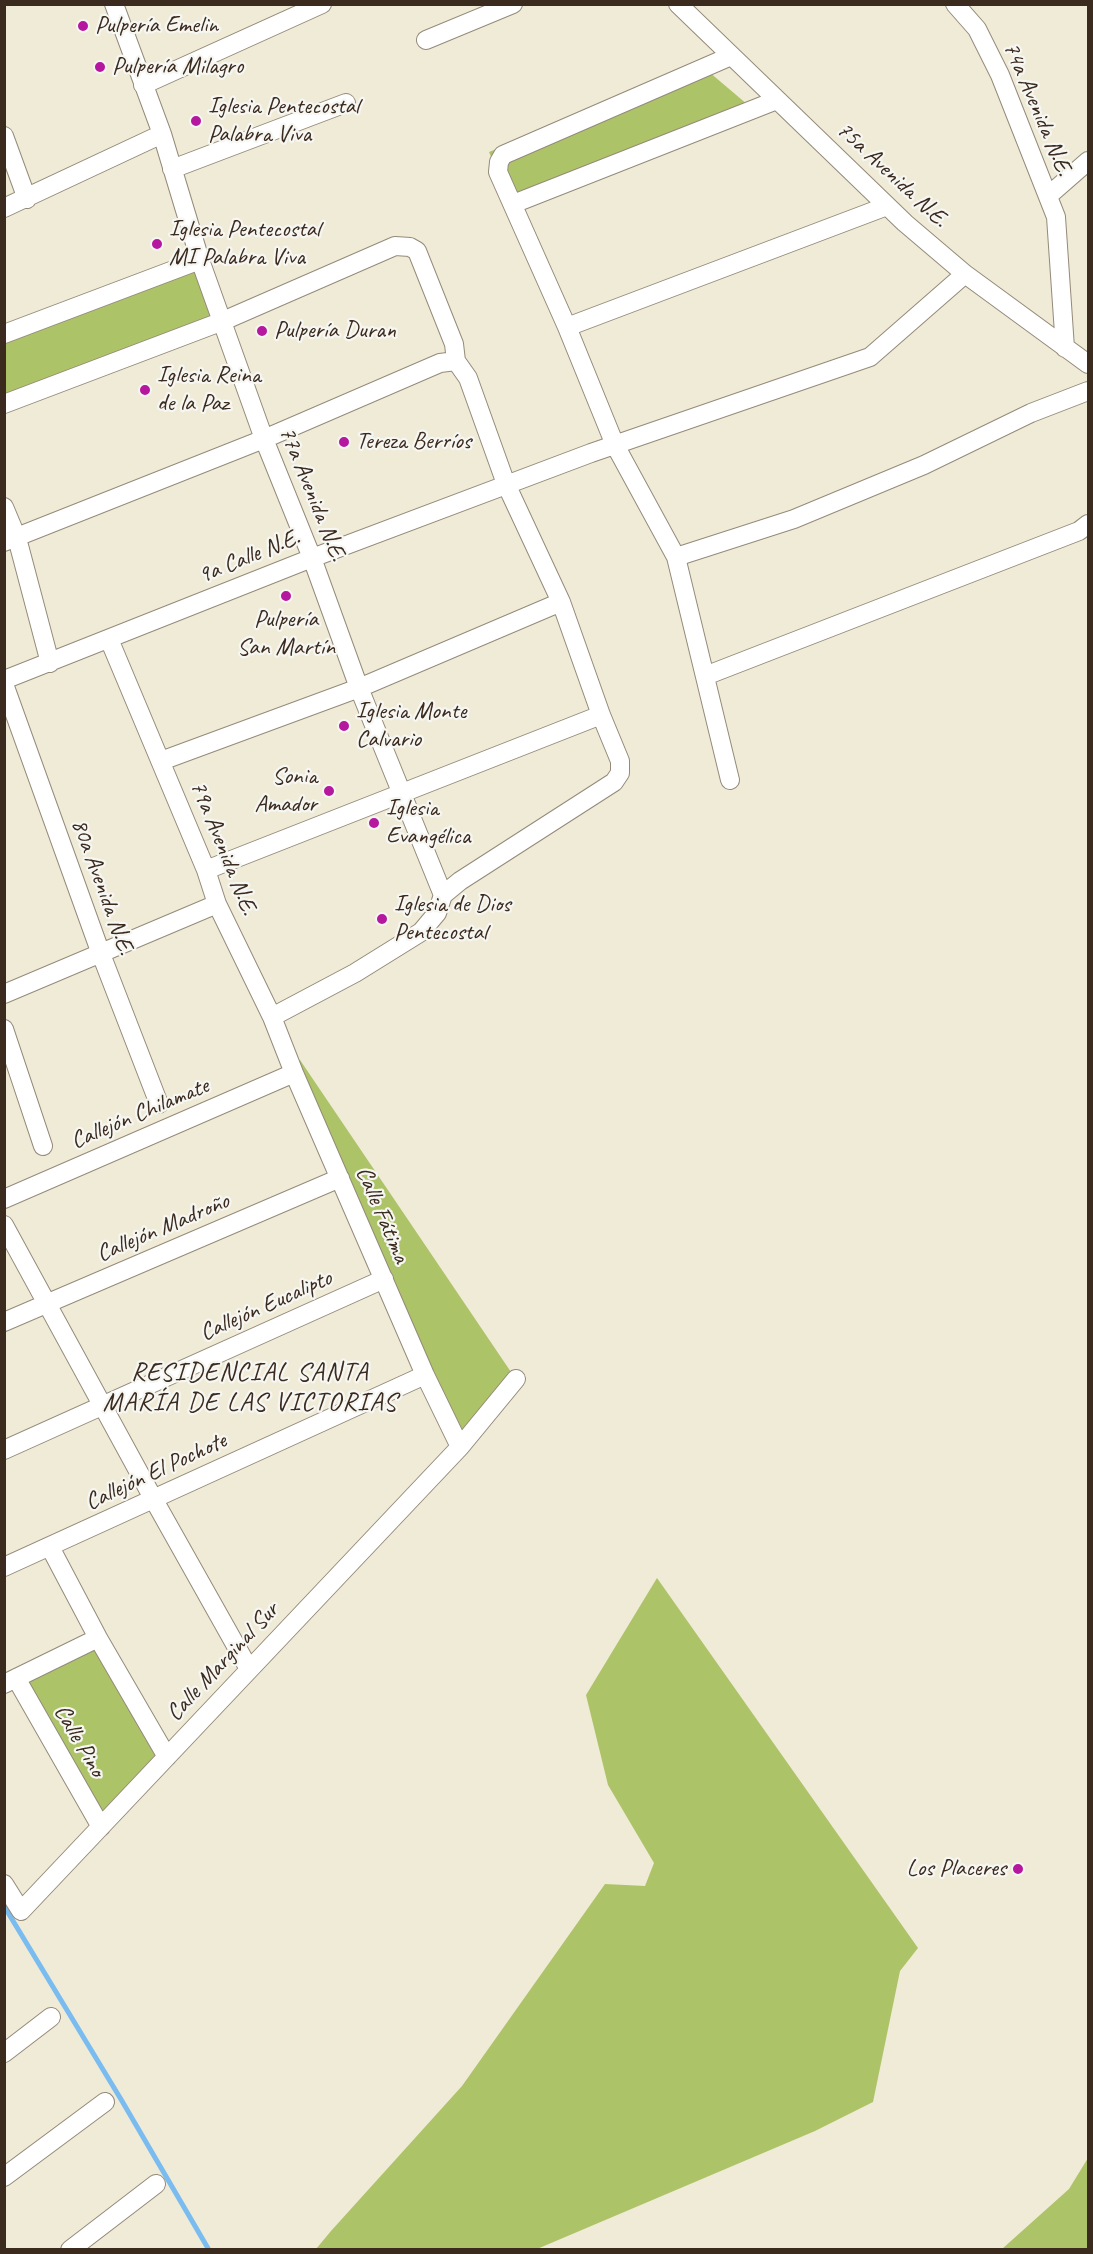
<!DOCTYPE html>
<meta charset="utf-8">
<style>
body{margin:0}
#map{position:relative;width:1093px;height:2254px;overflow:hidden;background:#efebd7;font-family:Caveat,sans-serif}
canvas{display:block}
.frame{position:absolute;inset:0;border:6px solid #3b2a1e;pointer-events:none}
</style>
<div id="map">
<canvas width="1093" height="2254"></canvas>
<div class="frame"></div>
</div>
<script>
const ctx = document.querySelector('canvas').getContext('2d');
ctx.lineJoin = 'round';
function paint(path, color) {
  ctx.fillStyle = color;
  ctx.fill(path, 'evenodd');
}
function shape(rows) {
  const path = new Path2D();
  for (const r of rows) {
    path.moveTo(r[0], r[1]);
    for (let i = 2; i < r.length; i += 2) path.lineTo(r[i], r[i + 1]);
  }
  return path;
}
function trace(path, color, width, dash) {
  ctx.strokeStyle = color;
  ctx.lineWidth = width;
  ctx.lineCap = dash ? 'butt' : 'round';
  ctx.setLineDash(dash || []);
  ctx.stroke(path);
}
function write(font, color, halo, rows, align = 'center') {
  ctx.font = font + ' Caveat,sans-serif';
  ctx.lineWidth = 4.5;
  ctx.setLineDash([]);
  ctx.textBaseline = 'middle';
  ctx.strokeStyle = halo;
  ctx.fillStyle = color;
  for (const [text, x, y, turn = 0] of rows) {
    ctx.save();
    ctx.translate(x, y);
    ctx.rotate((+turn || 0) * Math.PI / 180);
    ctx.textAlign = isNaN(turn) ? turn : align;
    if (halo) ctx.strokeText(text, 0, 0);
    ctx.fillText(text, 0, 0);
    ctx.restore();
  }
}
paint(shape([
 [702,66,761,116,514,208,489,152],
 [200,260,221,316,5,403,5,334],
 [300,1060,513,1375,457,1441,293,1070],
 [657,1578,918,1948,900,1971,873,2102,815,2131,537,2249,316,2249,331,2231,462,2086,605,1884,645,1886,654,1863,608,1785,586,1695],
 [98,1638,166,1754,103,1824,16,1678],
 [1088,2158,1088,2249,1002,2249,1069,2189]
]), '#adc367');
trace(shape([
 [4,1906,122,2101,209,2250]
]), '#7abcef', 5);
const minor = shape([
 [114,4,162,134,200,260,264,439,312,558,359,688,443,895],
 [678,4,905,223,965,274,1088,364],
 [955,4,977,29,1000,75,1056,217,1065,348],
 [426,40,513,4],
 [143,85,322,4],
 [4,136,27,199],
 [172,169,346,103],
 [1048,196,1088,161],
 [513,204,777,100],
 [4,208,162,134],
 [567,327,887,206],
 [4,334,200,260],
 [4,404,223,321,395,246,410,247,417,251,454,344,456,361,468,378,506,484,561,602,601,715,620,761,620,773,614,782,460,881,443,895,437,913,421,932,355,973,272,1017],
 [4,507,17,538,50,663],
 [4,542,264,439,440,363,456,361],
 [676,557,794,519,924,465,1031,413,1088,391],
 [109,639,206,870,217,904,272,1017,294,1073,425,1375,460,1447],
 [705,676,1079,531,1088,524],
 [4,680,312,558,591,453,870,357,965,274],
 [4,684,101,954,159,1104],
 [161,761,359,688,561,602],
 [730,780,676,557,615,445,567,327,498,172,499,162,503,155,731,56],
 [206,870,601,715],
 [4,994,217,904],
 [4,1029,43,1146],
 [4,1199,294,1073],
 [4,1225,154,1500,249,1669],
 [4,1322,340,1178],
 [4,1450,384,1279],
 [50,1547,98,1638,167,1757],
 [4,1567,425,1375],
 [16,1678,101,1827],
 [4,1684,98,1638],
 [4,1884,21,1911,460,1447,516,1379],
 [4,2053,51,2017],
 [4,2177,105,2102],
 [70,2250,156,2184]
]);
trace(minor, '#958a7a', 20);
trace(minor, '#fff', 18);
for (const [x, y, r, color] of [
 [83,26,6,"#b5179e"],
 [100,67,6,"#b5179e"],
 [196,121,6,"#b5179e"],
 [157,244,6,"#b5179e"],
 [262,331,6,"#b5179e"],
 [145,390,6,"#b5179e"],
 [344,442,6,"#b5179e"],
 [286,596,6,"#b5179e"],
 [344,726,6,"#b5179e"],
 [329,791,6,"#b5179e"],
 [374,823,6,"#b5179e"],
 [382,919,6,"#b5179e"],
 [1018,1869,6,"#b5179e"]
]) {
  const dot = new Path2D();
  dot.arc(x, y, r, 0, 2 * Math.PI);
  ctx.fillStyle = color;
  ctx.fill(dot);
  trace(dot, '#f6f6f2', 2);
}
write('24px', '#3b2a1e', '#f6f6f2', [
 ["Pulpería Emelin",95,26],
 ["Pulpería Milagro",112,67],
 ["Iglesia Pentecostal",208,107],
 ["Palabra Viva",208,135],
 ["Iglesia Pentecostal",169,230],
 ["MI Palabra Viva",169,258],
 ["Pulpería Duran",274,331],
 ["Iglesia Reina",157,376],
 ["de la Paz",157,404],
 ["Tereza Berríos",356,442],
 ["Pulpería",286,620,"center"],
 ["San Martín",286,648,"center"],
 ["Iglesia Monte",356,712],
 ["Calvario",356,740],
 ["Sonia",317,777,"right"],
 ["Amador",317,805,"right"],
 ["Iglesia",386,809],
 ["Evangélica",386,837],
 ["Iglesia de Dios",394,905],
 ["Pentecostal",394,933],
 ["Los Placeres",1006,1869,"right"]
], 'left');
write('24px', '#3b2a1e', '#f6f6f2', [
 ["74a Avenida N.E.",1037,109,67],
 ["75a Avenida N.E.",892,175,43],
 ["77a Avenida N.E.",312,494,68],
 ["9a Calle N.E.",249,557,-22],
 ["79a Avenida N.E.",223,848,68],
 ["80a Avenida N.E.",102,887,70],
 ["Callejón Chilamate",140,1114,-23],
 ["Calle Fátima",382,1215,67],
 ["Callejón Madroño",163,1228,-23],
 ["Callejón Eucalipto",266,1306,-24],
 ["Callejón El Pochote",156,1472,-25],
 ["Calle Marginal Sur",223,1662,-47],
 ["Calle Pino",79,1741,60]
]);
ctx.letterSpacing = '1.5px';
write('26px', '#3b2a1e', '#f6f6f2', [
 ["RESIDENCIAL SANTA",250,1373],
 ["MARÍA DE LAS VICTORIAS",250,1403]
]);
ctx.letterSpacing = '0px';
</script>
